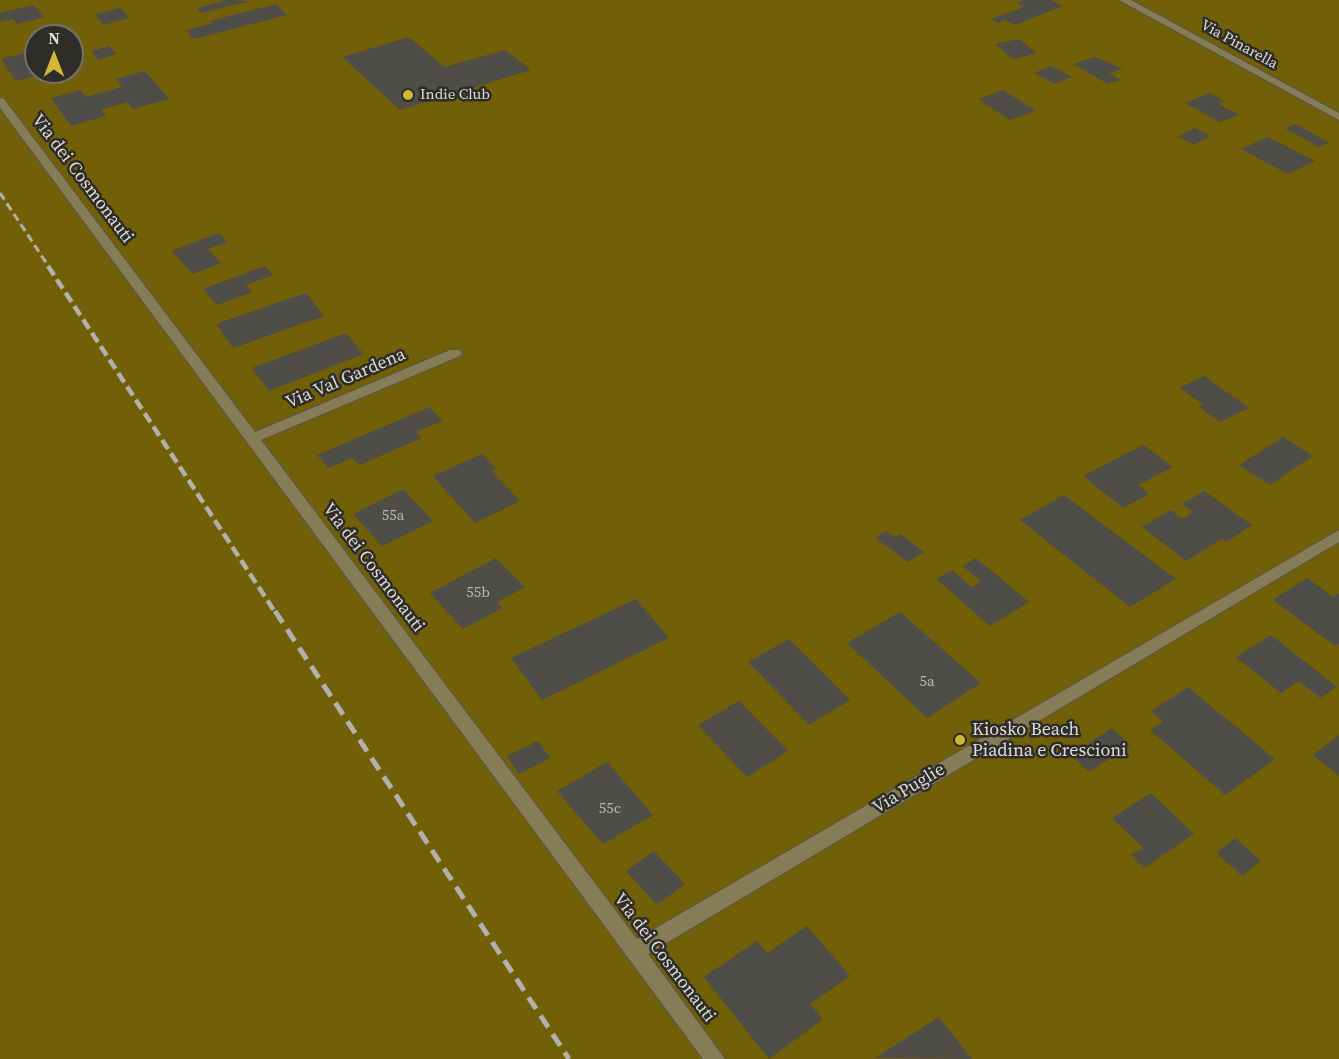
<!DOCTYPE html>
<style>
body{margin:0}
#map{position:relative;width:1339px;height:1059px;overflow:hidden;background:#383631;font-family:"Source Serif 4",serif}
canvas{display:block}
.north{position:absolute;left:24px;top:24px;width:60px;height:60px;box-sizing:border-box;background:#2d2c27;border:2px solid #73726e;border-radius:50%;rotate:0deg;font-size:16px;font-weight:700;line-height:24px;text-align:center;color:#dddcd9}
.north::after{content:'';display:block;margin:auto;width:21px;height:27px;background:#d2b736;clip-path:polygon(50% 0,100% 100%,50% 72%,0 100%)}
</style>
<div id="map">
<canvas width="1339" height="1059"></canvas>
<div class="north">N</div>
</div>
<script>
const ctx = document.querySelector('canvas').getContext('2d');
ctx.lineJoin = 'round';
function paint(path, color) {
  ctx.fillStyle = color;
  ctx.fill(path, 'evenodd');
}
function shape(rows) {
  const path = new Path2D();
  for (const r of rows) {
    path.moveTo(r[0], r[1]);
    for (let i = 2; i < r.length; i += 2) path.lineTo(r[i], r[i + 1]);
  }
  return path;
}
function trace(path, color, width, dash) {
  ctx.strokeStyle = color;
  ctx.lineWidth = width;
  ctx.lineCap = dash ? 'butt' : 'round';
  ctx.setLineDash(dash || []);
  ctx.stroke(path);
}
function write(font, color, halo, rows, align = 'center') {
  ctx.font = font + ' "Source Serif 4",serif';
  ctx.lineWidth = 5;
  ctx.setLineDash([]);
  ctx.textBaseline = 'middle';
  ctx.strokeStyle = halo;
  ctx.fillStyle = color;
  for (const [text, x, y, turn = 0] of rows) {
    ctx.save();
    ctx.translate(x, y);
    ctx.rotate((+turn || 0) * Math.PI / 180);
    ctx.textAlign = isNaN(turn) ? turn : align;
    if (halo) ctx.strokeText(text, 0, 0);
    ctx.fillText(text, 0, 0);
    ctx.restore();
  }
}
paint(shape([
 [0,0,1339,0,1339,1059,0,1059],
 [36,36,72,36,72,72,36,72]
]), '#716007');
paint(shape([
 [228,0,250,1,201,13,197,8],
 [1024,0,1051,0,1063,6,1014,25,1005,20,998,23,990,19,1024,7,1016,3],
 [276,4,287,15,194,39,186,30,213,23,210,21],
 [33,5,45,17,17,24,13,19,0,22,0,13],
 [121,8,129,18,103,25,95,14],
 [409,37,445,67,505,50,531,70,400,110,342,57],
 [1019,39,1037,53,1013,59,995,44],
 [109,46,117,54,98,60,91,51],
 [36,50,36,72,47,73,16,81,1,59],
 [1095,57,1123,69,1109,73,1120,80,1108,84,1073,64],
 [1051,66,1072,77,1055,84,1034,73],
 [145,71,169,99,133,109,127,102,101,110,106,116,71,126,51,98,81,90,86,97,122,87,116,79],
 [1003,90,1036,111,1010,120,978,99],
 [1209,93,1224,101,1218,104,1239,115,1219,122,1186,103],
 [1296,124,1329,143,1319,147,1285,128],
 [1195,128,1210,136,1194,145,1178,136],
 [1268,137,1315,161,1288,174,1241,149],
 [219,233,228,242,208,249,221,263,193,274,171,251],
 [265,266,273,275,246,285,252,292,217,305,203,289],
 [306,293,324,316,233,348,216,324],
 [346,333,364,354,269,391,252,368],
 [1204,376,1249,408,1220,422,1199,407,1204,405,1180,388],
 [430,407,442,421,416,432,422,438,359,465,352,458,328,468,317,455],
 [1283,437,1313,456,1270,485,1239,465],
 [1143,445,1173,467,1138,485,1149,494,1123,508,1083,476],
 [482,454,497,469,492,472,520,501,475,523,433,476],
 [403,489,433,521,382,546,353,514],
 [1204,491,1252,525,1226,542,1222,539,1186,561,1142,527,1171,510,1182,519,1193,512,1182,504],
 [1064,495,1176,579,1130,607,1020,520],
 [886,531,895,537,901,534,924,552,908,562,875,538],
 [496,558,525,587,497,602,502,608,463,629,430,593],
 [976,558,1029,602,990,626,936,579,952,570,972,587,981,581,963,566],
 [1307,578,1333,597,1339,593,1339,644,1335,646,1273,600],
 [636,599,669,638,542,700,511,658],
 [900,612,981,683,927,718,847,643],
 [1271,635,1337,687,1320,698,1299,681,1281,693,1236,657],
 [789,639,850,700,809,725,748,662],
 [1188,687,1275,759,1225,795,1150,730,1163,722,1151,711],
 [739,701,788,751,747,777,698,725],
 [1112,728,1130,745,1089,772,1071,755],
 [1339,735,1339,776,1313,755],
 [538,741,550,758,519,774,507,756],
 [607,762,653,815,603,844,557,791],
 [1151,793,1194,834,1144,868,1131,855,1143,848,1112,818],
 [1235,838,1261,861,1242,876,1216,853],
 [654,851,685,884,657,905,626,871],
 [807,926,850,976,810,1004,823,1019,769,1059,704,977,757,941,767,953],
 [939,1017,972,1059,875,1058]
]), '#4e4d47');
const minor = shape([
 [1119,0,1131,0,1339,113,1339,120,1119,0],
 [0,98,4,99,255,432,450,350,460,350,462,353,460,356,261,440,637,939,1339,530,1339,542,648,954,725,1059,703,1059,0,108,0,98]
]);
trace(minor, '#56544f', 2);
paint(minor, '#867d57');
trace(shape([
 [0,193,49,267]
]), '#b2b1ae', 3, [8, 4.5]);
trace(shape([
 [48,266,275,612]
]), '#b2b1ae', 4.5, [11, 5]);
trace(shape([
 [275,611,569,1059]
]), '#b2b1ae', 5, [14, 8]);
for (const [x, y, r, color] of [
 [408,95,6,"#d2b736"],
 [960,740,6,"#d2b736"]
]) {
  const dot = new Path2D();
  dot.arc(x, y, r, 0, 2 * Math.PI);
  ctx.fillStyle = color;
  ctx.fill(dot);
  trace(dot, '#2d2c27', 2);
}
write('15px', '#dddcd9', '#2d2c27', [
 ["Via Pinarella",1239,45,29]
]);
write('15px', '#dddcd9', '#2d2c27', [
 ["Indie Club",420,95]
], 'left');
write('15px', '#b9b8b4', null, [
 ["55a",393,516],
 ["55b",478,593],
 ["5a",927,682],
 ["55c",610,809]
]);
write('18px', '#dddcd9', '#2d2c27', [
 ["Via dei Cosmonauti",82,179,53],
 ["Via Val Gardena",346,379,-23],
 ["Via dei Cosmonauti",373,568,53],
 ["Via Puglie",909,789,-31],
 ["Via dei Cosmonauti",664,958,53]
]);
write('18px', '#dddcd9', '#2d2c27', [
 ["Kiosko Beach",972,730],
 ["Piadina e Crescioni",972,751]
], 'left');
</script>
